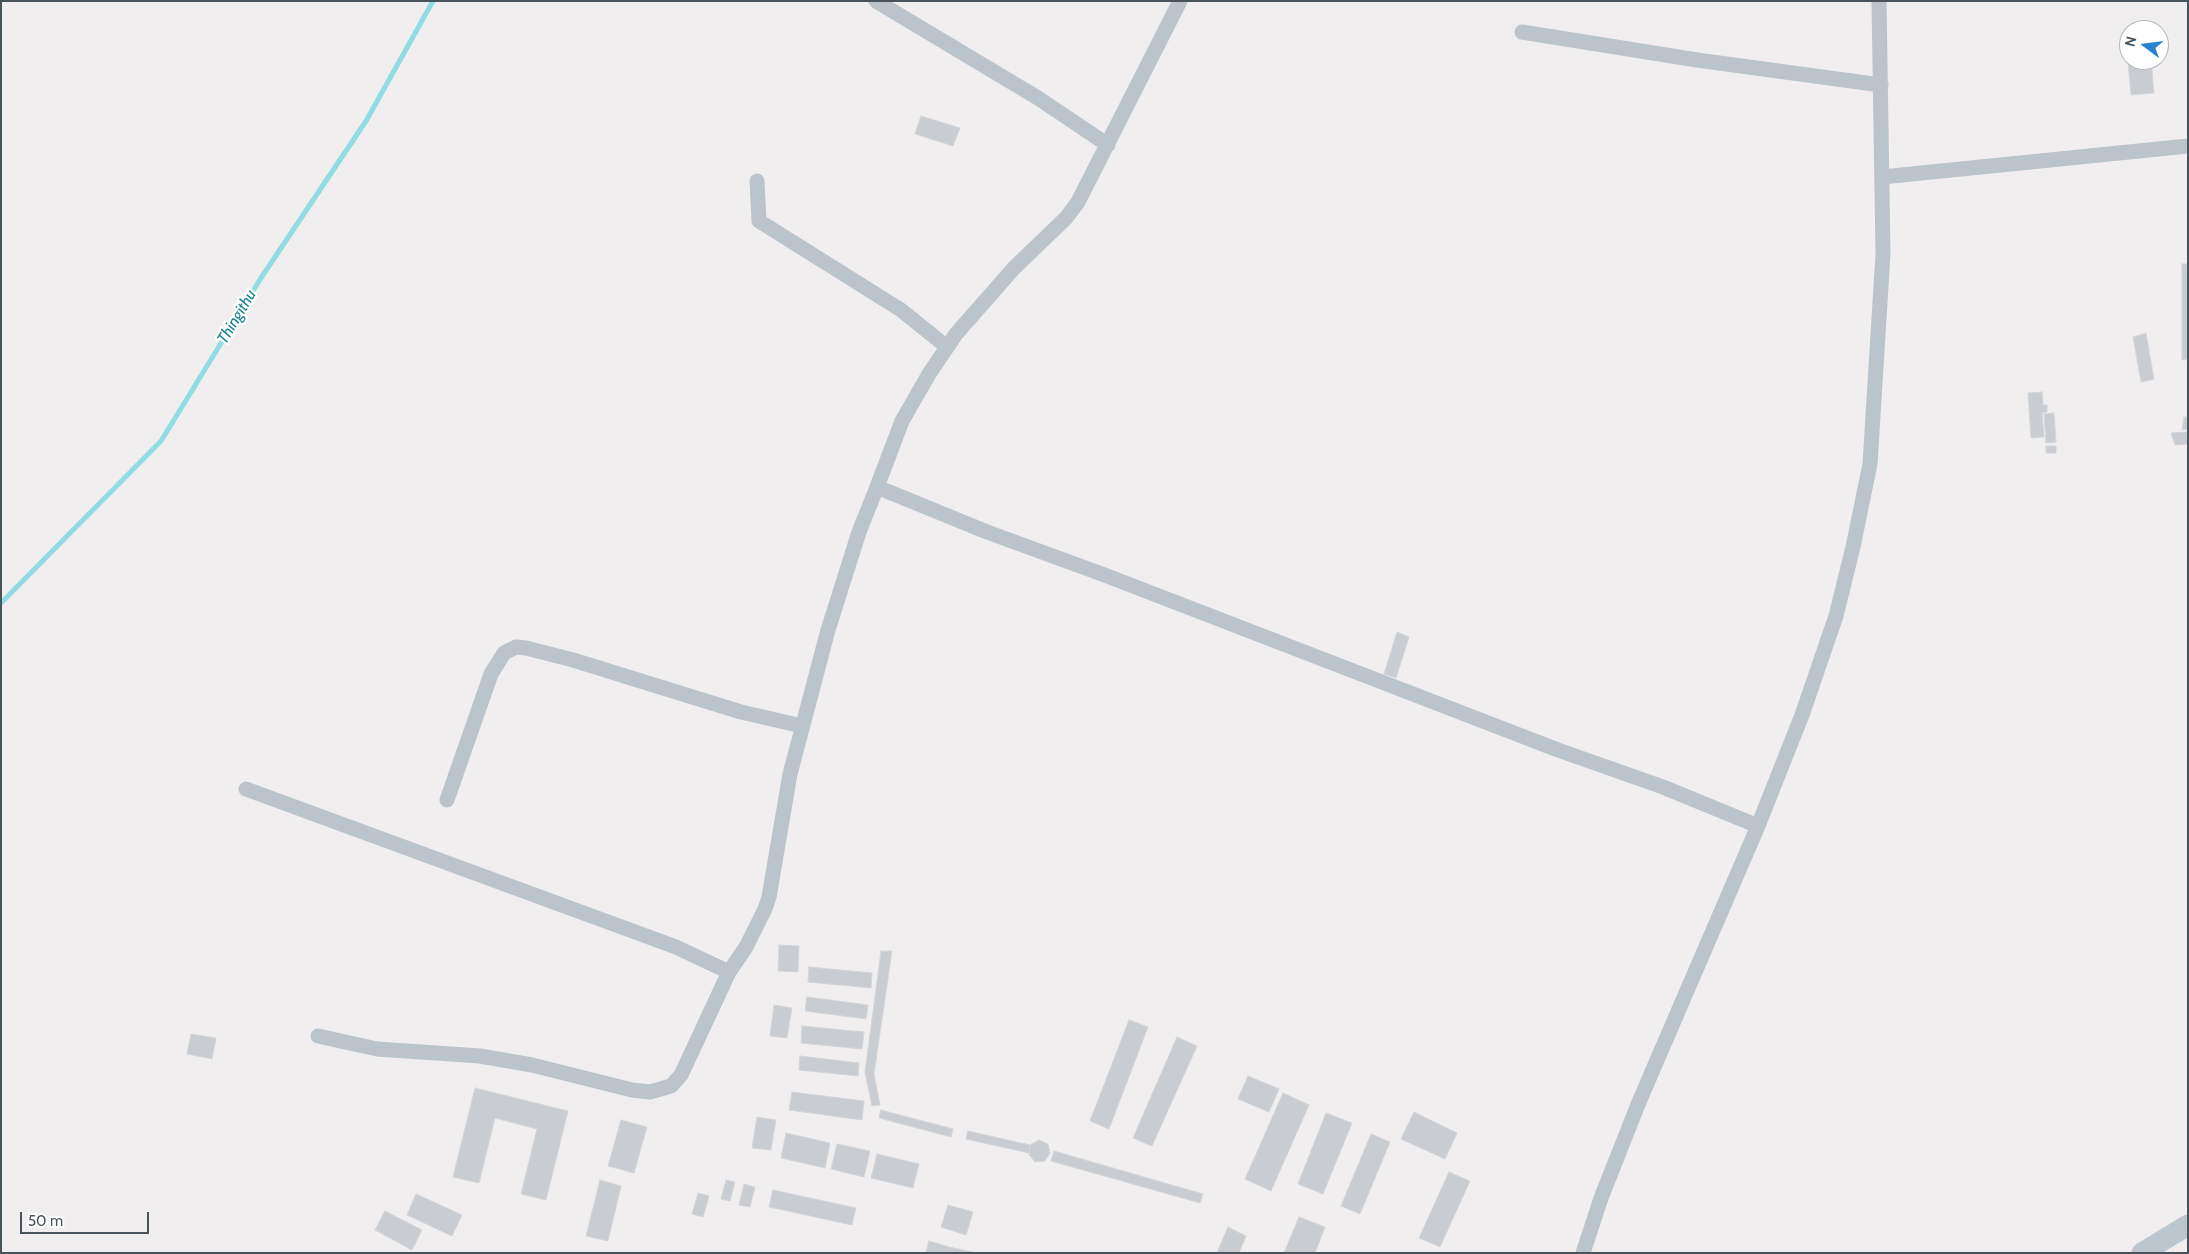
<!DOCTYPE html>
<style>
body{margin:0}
#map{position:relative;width:2189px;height:1254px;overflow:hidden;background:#f1eeef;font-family:Cabin,sans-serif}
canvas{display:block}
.frame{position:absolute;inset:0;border:2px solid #48535a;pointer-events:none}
.north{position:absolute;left:2119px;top:20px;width:50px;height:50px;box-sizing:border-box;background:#fff;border:1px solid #b6babd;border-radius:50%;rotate:285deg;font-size:14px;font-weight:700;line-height:20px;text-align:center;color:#48535a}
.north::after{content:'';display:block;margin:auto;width:18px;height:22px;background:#2882d1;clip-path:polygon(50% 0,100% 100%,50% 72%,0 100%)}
.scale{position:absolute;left:20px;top:1212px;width:129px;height:22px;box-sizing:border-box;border:2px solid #48535a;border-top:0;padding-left:6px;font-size:15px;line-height:18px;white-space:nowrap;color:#48535a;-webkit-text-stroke:4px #fff;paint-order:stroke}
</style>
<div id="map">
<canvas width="2189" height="1254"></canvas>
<div class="frame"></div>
<div class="north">N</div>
<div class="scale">50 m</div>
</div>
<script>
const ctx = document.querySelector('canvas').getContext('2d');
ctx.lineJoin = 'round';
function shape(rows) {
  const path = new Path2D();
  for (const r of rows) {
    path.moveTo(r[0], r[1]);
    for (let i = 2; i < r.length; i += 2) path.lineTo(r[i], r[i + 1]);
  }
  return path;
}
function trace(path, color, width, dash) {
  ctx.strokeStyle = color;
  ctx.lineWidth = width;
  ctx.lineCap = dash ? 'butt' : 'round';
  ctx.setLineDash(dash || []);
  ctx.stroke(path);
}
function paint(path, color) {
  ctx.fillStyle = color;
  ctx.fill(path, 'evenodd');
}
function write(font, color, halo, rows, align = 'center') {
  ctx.font = font + ' Cabin,sans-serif';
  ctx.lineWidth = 4.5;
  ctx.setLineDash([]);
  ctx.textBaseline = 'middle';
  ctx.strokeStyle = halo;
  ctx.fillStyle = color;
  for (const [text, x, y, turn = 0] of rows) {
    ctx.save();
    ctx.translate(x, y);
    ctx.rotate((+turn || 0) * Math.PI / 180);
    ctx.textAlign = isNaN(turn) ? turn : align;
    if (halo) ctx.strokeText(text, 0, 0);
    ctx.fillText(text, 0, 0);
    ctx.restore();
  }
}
trace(shape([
 [1,603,161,441,261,278,366,121,433,1]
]), '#91dbe4', 5);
const building = shape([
 [2151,60,2154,93,2131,95,2128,62,2151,60],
 [921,116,960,128,953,146,915,134,921,116],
 [2182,264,2188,264,2188,359,2182,360,2182,264],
 [2146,333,2154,379,2141,382,2133,337,2146,333],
 [2042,392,2043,405,2047,405,2047,412,2042,413,2044,437,2031,438,2028,393,2042,392],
 [2054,413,2056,442,2046,443,2044,414,2054,413],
 [2184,417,2188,417,2188,429,2182,430,2184,417],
 [2188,432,2188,444,2175,445,2171,433,2188,432],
 [2046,446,2056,446,2056,453,2046,453,2046,446],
 [1397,632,1409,637,1396,678,1384,674,1397,632],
 [779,945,799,946,798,972,778,971,779,945],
 [881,951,892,951,874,1074,880,1105,872,1106,865,1072,881,951],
 [809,967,872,973,871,988,808,982,809,967],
 [807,997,868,1005,866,1019,805,1011,807,997],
 [774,1005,792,1008,787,1038,770,1036,774,1005],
 [1129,1020,1148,1027,1109,1129,1090,1121,1129,1020],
 [802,1026,864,1032,862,1049,801,1043,802,1026],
 [191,1034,216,1038,212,1059,187,1054,191,1034],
 [1177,1037,1197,1046,1152,1146,1133,1138,1177,1037],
 [800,1056,859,1063,858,1076,799,1070,800,1056],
 [1248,1076,1279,1089,1269,1112,1238,1099,1248,1076],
 [475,1088,568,1111,546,1200,521,1194,537,1129,495,1118,479,1183,453,1177,475,1088],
 [792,1092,864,1101,862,1120,789,1110,792,1092],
 [1283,1093,1309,1105,1271,1191,1245,1179,1283,1093],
 [881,1110,953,1129,951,1137,879,1118,881,1110],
 [1414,1112,1457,1133,1445,1159,1401,1139,1414,1112],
 [1326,1113,1352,1123,1323,1194,1298,1184,1326,1113],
 [757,1117,776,1120,771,1150,752,1148,757,1117],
 [621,1120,647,1127,634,1173,608,1166,621,1120],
 [968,1131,1030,1145,1029,1153,966,1139,968,1131],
 [786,1133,830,1143,825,1168,781,1158,786,1133],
 [1371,1134,1390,1142,1360,1214,1341,1206,1371,1134],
 [1039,1140,1048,1144,1050,1153,1045,1161,1035,1162,1029,1155,1030,1145,1039,1140],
 [837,1144,870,1151,864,1177,831,1169,837,1144],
 [1054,1151,1203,1194,1200,1203,1051,1161,1054,1151],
 [877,1154,919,1164,913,1188,871,1178,877,1154],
 [1449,1172,1470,1181,1440,1247,1419,1238,1449,1172],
 [600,1180,621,1186,608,1241,586,1236,600,1180],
 [726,1180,735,1182,730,1201,721,1199,726,1180],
 [744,1184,755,1187,750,1207,739,1205,744,1184],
 [773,1190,856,1208,852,1225,769,1207,773,1190],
 [698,1193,709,1196,703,1217,692,1214,698,1193],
 [416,1194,462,1215,452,1236,407,1215,416,1194],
 [948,1205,973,1212,966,1235,941,1227,948,1205],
 [385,1211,422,1230,412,1250,375,1230,385,1211],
 [1299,1217,1325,1227,1315,1253,1284,1253,1299,1217],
 [1228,1227,1246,1236,1239,1253,1217,1253,1228,1227],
 [929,1241,949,1247,976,1253,926,1253,929,1241]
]);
paint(building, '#c9ccd1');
trace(building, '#d3d5d9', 1);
trace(shape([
 [876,1,1038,98,1108,145],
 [1522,32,1697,60,1881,85],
 [1882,177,2188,146],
 [757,181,759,221,901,310,947,347],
 [877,487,902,421,929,374,956,334,1014,268,1066,218,1078,202,1180,1],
 [246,789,676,947,729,972],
 [447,800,491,674,504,653,516,647,526,648,573,660,741,712,802,726],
 [318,1036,377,1049,480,1056,532,1065,632,1090,650,1092,671,1086,681,1075,729,972,746,947,765,909,769,897,790,774,828,630,859,532,877,487,987,532,1102,574,1558,750,1663,787,1758,826],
 [1583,1253,1601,1198,1639,1102,1758,826,1802,715,1836,616,1853,547,1870,464,1883,254,1879,1]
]), '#bbc4ca', 15);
trace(shape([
 [2142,1253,2188,1225]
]), '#bcc6cf', 21);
write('italic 16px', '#17818f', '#fff', [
 ["Thingithu",237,317,-59]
]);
</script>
